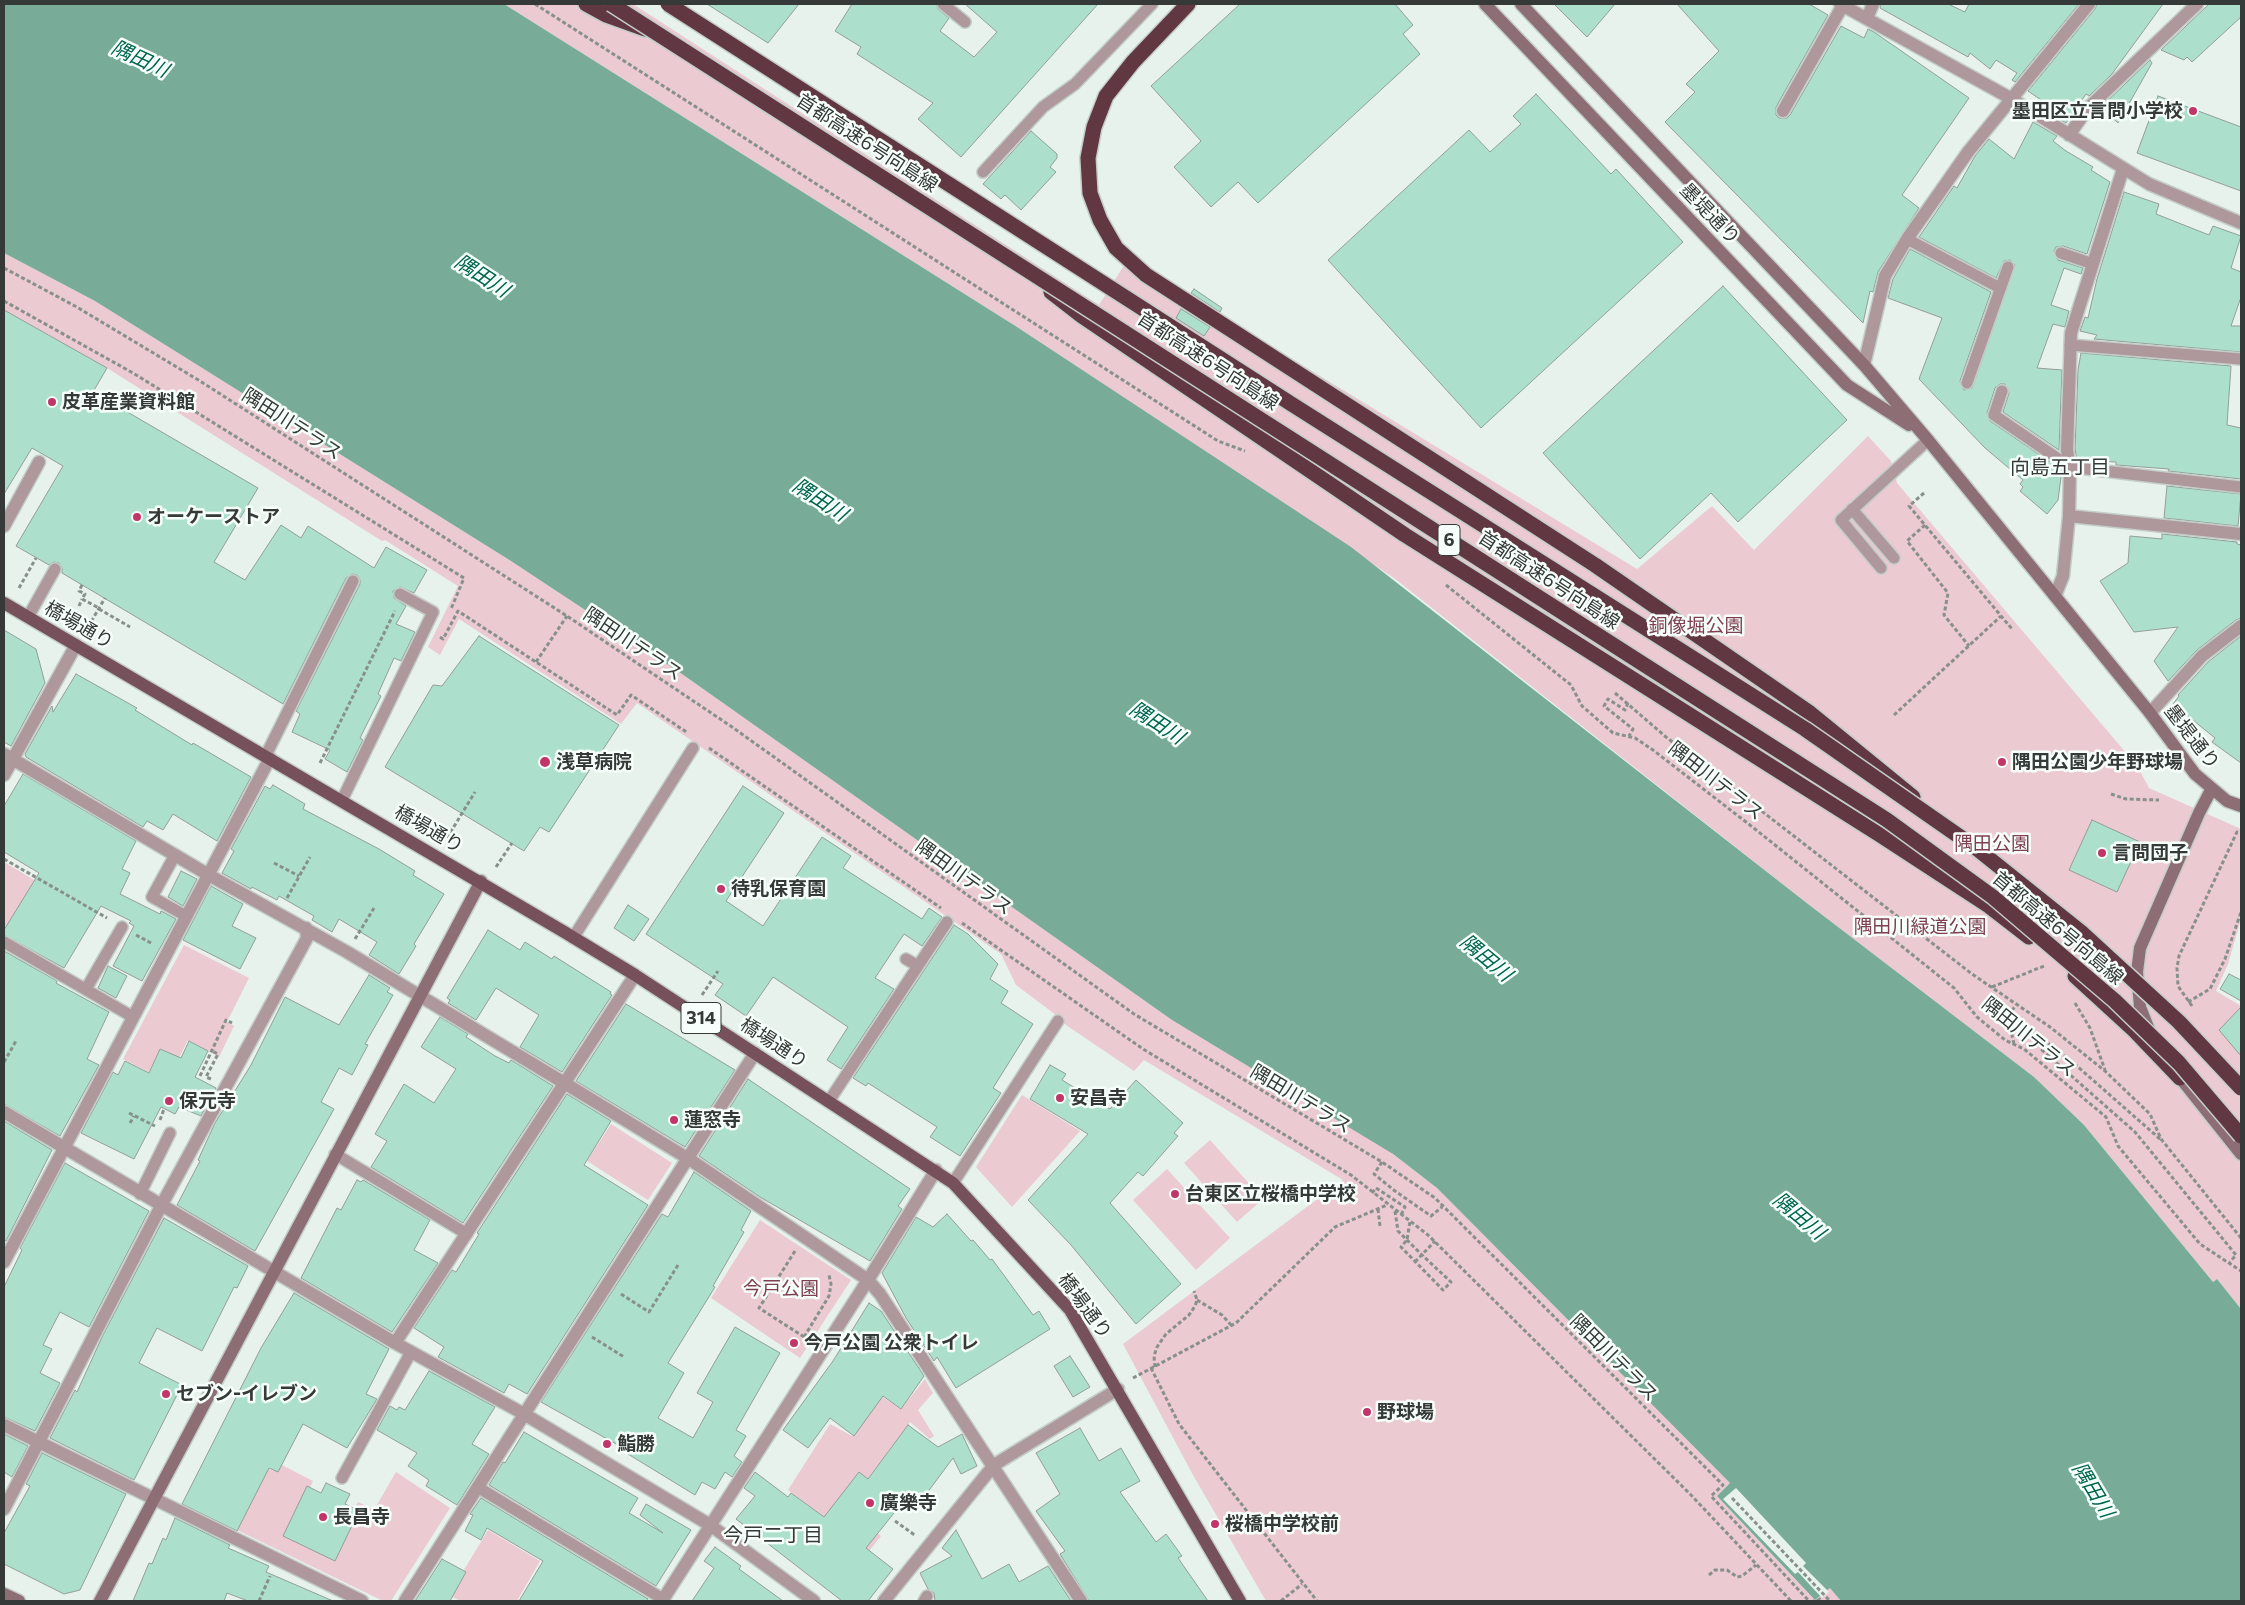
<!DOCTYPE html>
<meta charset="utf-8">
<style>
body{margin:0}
#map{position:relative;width:2245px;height:1605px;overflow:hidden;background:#e7f2ed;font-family:Commissioner,sans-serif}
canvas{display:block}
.frame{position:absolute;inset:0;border:5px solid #353937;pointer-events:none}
</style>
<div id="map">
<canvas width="2245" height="1605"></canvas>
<div class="frame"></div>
</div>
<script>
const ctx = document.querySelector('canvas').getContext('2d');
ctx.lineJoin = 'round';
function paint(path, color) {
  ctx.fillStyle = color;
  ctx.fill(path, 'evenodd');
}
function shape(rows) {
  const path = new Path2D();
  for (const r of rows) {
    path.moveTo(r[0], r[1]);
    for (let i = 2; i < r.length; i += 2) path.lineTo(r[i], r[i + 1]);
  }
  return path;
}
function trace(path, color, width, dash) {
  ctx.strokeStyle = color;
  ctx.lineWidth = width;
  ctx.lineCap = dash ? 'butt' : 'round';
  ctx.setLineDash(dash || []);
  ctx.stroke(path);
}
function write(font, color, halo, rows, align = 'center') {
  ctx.font = font + ' Commissioner,"Noto Sans JP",sans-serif';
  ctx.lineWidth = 5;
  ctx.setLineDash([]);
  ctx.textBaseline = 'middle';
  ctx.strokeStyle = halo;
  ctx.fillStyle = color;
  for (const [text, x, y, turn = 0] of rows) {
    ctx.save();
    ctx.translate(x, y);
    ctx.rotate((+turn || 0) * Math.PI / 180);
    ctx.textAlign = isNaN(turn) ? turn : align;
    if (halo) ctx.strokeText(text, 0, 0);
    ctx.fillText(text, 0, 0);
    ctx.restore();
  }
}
paint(shape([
 [504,4,633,4,1099,305,1128,259,1637,569,1712,506,1754,550,1868,436,1891,461,1897,483,2138,767,2149,788,2241,829,2241,919,2228,964,2216,991,2241,1006,2241,1309,2217,1279,2213,1282,2084,1125,2034,1077,1808,904,1394,578,1017,327],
 [4,253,95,301,511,561,682,674,1172,1020,1386,1149,1437,1188,1730,1483,1717,1496,1815,1600,1830,1587,1841,1601,1266,1601,1193,1475,1123,1344,1343,1180,1144,1060,1134,1071,1066,1025,1052,1012,1016,985,1001,954,637,703,621,724,459,619,440,655,428,647,458,586,385,540,382,541,107,368,4,310],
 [4,862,34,880,4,935],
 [184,945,249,978,227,1022,234,1026,219,1057,188,1040,179,1058,160,1049,149,1072,123,1059],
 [1022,1095,1080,1131,1012,1207,976,1167],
 [611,1124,672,1163,648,1200,587,1161],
 [1210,1140,1263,1199,1237,1222,1184,1163],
 [1167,1169,1230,1238,1196,1270,1133,1200],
 [760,1220,851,1280,800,1358,711,1298],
 [925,1379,933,1393,918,1410,934,1436,930,1439,910,1422,845,1509,881,1536,851,1574,844,1532,788,1490,830,1424,852,1436,878,1394,901,1409],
 [278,1463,313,1481,287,1536,330,1556,358,1502,374,1510,396,1472,450,1508,391,1601,383,1601,235,1529,265,1468,274,1471],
 [488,1530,540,1561,517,1601,460,1601,449,1595]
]), '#ebcad1');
paint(shape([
 [4,4,504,4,1017,327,1351,547,1808,904,2034,1077,2084,1125,2213,1282,2217,1279,2241,1309,2241,1601,1841,1601,1830,1588,1815,1600,1717,1496,1730,1483,1437,1188,1393,1154,1172,1020,682,674,511,561,95,301,4,253]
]), '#78ab98');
paint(shape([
 [1736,1488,1806,1563,1803,1566,1829,1592,1822,1598,1798,1572,1795,1574,1723,1499]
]), '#e7f2ed');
const building = shape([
 [707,4,799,4,768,43,707,4],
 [852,4,936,4,938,9,949,18,940,31,974,57,997,32,965,4,1098,4,961,157,918,119,933,103,857,54,861,47,835,31,852,4],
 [1240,4,1395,4,1413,25,1403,34,1420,54,1258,203,1238,182,1211,207,1174,167,1201,141,1151,86,1240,4],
 [1554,4,1615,4,1587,37,1554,4],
 [1677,4,1809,4,1828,15,1776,107,1776,115,1779,118,1787,118,1790,115,1841,26,1864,38,1868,29,1874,32,1969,98,1902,195,1919,208,1878,272,1873,292,1870,291,1863,323,1665,122,1695,92,1686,84,1719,51,1677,4],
 [1881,4,1948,4,1965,12,1969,4,2079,4,2015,82,2012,80,2017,73,1996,60,1990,69,1970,53,1968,57,1880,8,1881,4],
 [2097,4,2163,4,2112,74,2089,96,2086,94,2066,123,2041,107,2044,102,2028,91,2095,9,2097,4],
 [2209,4,2241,4,2241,17,2192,62,2187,57,2184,60,2161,50,2209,4],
 [2150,60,2152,63,2118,123,2101,107,2150,60],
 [1536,94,1611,174,1616,169,1683,242,1481,428,1328,260,1469,130,1490,152,1521,124,1513,116,1536,94],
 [2158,96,2241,127,2241,191,2137,153,2158,96],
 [2033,122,2057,136,2053,141,2066,151,2093,167,2091,170,2110,182,2087,254,2063,246,2056,247,2054,251,2058,260,2083,268,2081,274,2064,268,2051,305,2069,311,2065,327,2053,324,2037,368,2062,370,2059,450,2003,412,2009,393,2005,384,2000,384,1995,388,1987,413,1990,421,2062,470,2058,500,2047,514,2020,491,2023,487,2020,484,2023,480,1985,448,1919,379,1942,318,1888,298,1893,279,1910,249,1991,292,1960,381,1964,390,1972,388,2015,265,2010,260,2004,261,1996,278,1919,237,1954,186,1957,188,1975,156,1989,139,2014,159,2033,122],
 [1031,131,1057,154,1057,158,1050,167,1056,172,1021,210,1005,195,1001,199,983,184,1031,131],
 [2124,192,2159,204,2156,214,2209,235,2213,226,2241,236,2231,268,2241,272,2241,297,2231,326,2241,326,2241,352,2094,339,2097,335,2080,331,2085,317,2088,318,2097,279,2124,192],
 [1723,286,1847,420,1738,522,1711,493,1640,559,1543,453,1723,286],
 [1194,289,1222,308,1220,312,1191,293,1194,289],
 [1181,309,1210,327,1204,336,1176,318,1181,309],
 [4,310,107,368,93,392,258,488,214,562,245,580,281,525,301,538,308,526,374,568,386,547,427,570,414,593,400,587,393,591,394,598,406,606,396,624,415,632,401,661,394,658,378,694,381,696,360,738,363,740,347,772,325,759,330,750,292,732,300,714,296,711,360,584,360,580,357,575,352,574,346,578,283,704,62,573,62,568,59,563,54,562,49,565,16,546,63,466,32,448,4,494,4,310],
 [2081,353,2231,366,2227,425,2241,428,2241,479,2168,471,2169,469,2116,465,2116,462,2077,460,2075,449,2078,370,2081,353],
 [2167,486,2241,494,2238,526,2164,518,2167,486],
 [2162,534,2237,542,2237,544,2241,545,2241,618,2236,620,2197,650,2168,681,2154,661,2178,627,2134,632,2100,581,2128,563,2130,536,2162,539,2162,534],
 [4,630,36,649,45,683,11,746,4,742,4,630],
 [479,636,619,725,549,832,540,827,524,851,385,767,433,685,442,686,479,636],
 [2241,636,2241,763,2212,742,2215,738,2173,704,2179,696,2178,695,2208,662,2241,636],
 [76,674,137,708,135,710,192,745,193,743,251,777,217,841,173,814,163,830,147,821,143,827,26,757,25,754,52,706,53,712,76,674],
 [23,774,136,841,122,869,130,873,120,894,160,914,161,911,176,919,142,981,113,966,134,926,129,923,131,921,101,906,64,968,4,935,4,930,39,873,4,852,4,806,23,774],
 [273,785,305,804,303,809,379,849,415,871,413,875,444,894,414,944,416,946,399,974,369,955,377,942,339,919,332,932,312,920,314,916,279,896,277,900,252,887,251,889,222,873,234,851,231,849,265,786,270,789,273,785],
 [743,786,784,813,726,901,763,926,822,837,851,856,843,868,922,919,929,908,942,917,922,946,904,934,875,978,894,989,841,1069,827,1060,848,1027,773,977,746,1016,715,995,723,984,646,934,743,786],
 [2092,820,2140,842,2117,892,2069,870,2092,820],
 [181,871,197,879,183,906,168,897,181,871],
 [211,886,243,904,232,926,256,938,240,969,183,940,211,886],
 [628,905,649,919,634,941,614,928,628,905],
 [954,925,968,934,998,964,990,979,1008,991,1001,1003,1033,1024,993,1088,1001,1093,960,1156,930,1137,937,1127,868,1083,866,1086,853,1078,954,925],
 [488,930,520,950,525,942,552,959,554,956,611,992,610,994,612,995,562,1072,520,1047,539,1015,496,988,476,1020,448,1003,450,1000,447,998,488,930],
 [4,951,57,981,56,983,109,1012,87,1059,99,1065,60,1136,4,1104,4,951],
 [108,966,127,976,116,998,98,988,108,966],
 [2229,974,2241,980,2241,1001,2220,989,2229,974],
 [369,975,390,988,387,992,393,995,365,1044,368,1045,352,1075,339,1068,321,1102,334,1109,255,1251,177,1205,200,1161,198,1160,215,1123,251,1065,285,997,339,1025,369,975],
 [626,1004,735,1070,685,1147,576,1081,626,1004],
 [2241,1007,2241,1056,2219,1030,2241,1007],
 [440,1017,468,1034,466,1037,495,1056,509,1063,511,1060,553,1086,463,1223,371,1167,387,1141,375,1134,404,1084,434,1103,456,1069,421,1047,440,1017],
 [189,1041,208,1051,195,1077,216,1088,201,1116,179,1107,175,1114,161,1107,134,1159,81,1133,113,1072,118,1075,125,1061,149,1073,160,1049,181,1058,189,1041],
 [1050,1065,1066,1074,1062,1080,1110,1109,1136,1080,1183,1123,1174,1133,1178,1136,1143,1176,1138,1172,1110,1203,1181,1284,1136,1324,1071,1245,1028,1200,1088,1134,1030,1099,1050,1065],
 [748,1079,910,1189,898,1206,902,1209,870,1261,760,1197,699,1156,748,1079],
 [567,1094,611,1121,584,1165,648,1205,527,1394,509,1384,504,1393,438,1357,444,1347,414,1328,452,1270,456,1272,479,1234,477,1233,567,1094],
 [4,1121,52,1150,6,1241,4,1240,4,1121],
 [65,1163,149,1211,89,1327,60,1312,43,1345,52,1349,40,1373,60,1383,35,1431,4,1417,4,1287,22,1250,20,1248,65,1163],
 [694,1172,751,1211,741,1230,744,1232,713,1286,715,1287,668,1363,684,1373,658,1418,693,1438,713,1402,697,1393,735,1327,780,1353,736,1430,746,1436,734,1456,742,1462,732,1477,725,1472,715,1489,702,1482,695,1495,623,1451,625,1449,541,1402,662,1214,668,1217,694,1172],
 [357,1180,361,1182,363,1180,430,1220,414,1250,438,1263,392,1332,301,1278,337,1208,341,1210,357,1180],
 [947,1214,971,1241,973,1240,990,1260,992,1259,1033,1315,1039,1311,1050,1329,956,1388,937,1357,934,1361,906,1318,882,1273,916,1217,933,1227,947,1214],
 [164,1218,248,1266,237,1288,234,1287,202,1351,157,1328,139,1363,182,1385,134,1480,50,1438,75,1390,77,1392,103,1335,164,1218],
 [294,1293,389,1349,366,1394,377,1399,347,1448,303,1424,278,1472,269,1468,237,1531,182,1504,261,1348,294,1293],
 [869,1303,881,1311,924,1376,901,1409,883,1396,854,1436,830,1418,808,1448,783,1430,833,1361,869,1303],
 [1070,1356,1090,1387,1073,1397,1054,1366,1070,1356],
 [429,1371,495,1407,472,1444,489,1454,457,1505,426,1486,429,1480,408,1466,417,1453,377,1430,390,1406,397,1410,399,1407,405,1410,429,1371],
 [908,1425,938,1447,962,1434,977,1466,961,1474,953,1458,921,1501,910,1493,866,1548,893,1569,868,1601,842,1601,736,1519,755,1496,744,1488,755,1472,788,1497,791,1493,824,1517,859,1472,868,1479,908,1425],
 [1080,1428,1099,1461,1121,1448,1140,1481,1120,1492,1156,1542,1166,1534,1182,1556,1178,1558,1208,1601,1089,1601,1060,1554,1065,1551,1036,1511,1060,1494,1036,1453,1080,1428],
 [524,1432,638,1498,629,1513,663,1533,640,1515,646,1504,691,1530,656,1586,489,1485,503,1462,505,1463,524,1432],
 [4,1434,28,1446,12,1477,4,1472,4,1434],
 [42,1453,126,1494,80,1590,64,1594,4,1564,4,1533,30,1486,26,1484,42,1453],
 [326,1483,350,1494,345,1504,359,1511,335,1561,283,1536,307,1486,321,1493,326,1483],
 [481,1498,648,1599,647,1601,519,1601,543,1561,487,1528,481,1540,465,1531,473,1515,470,1514,481,1498],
 [175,1518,230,1545,228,1548,269,1566,266,1572,333,1601,248,1601,227,1593,224,1601,133,1601,149,1563,152,1564,163,1538,166,1540,175,1518],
 [956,1530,982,1579,1009,1564,1019,1582,1048,1566,1071,1601,935,1601,934,1593,928,1589,920,1573,952,1556,942,1548,956,1530],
 [715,1547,741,1566,739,1569,783,1601,692,1601,714,1568,704,1561,715,1547],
 [442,1559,466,1572,450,1601,415,1601,442,1559]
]);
paint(building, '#ace0cc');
trace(building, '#939d99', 1);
const lane = shape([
 [943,4,965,22],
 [983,172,1043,107,1075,84,1152,4],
 [1907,239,2000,288],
 [2061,253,2093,264],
 [2070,345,2241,359],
 [1967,383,2008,267],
 [2002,391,1994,415,2070,467,2241,487],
 [1852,509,1894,558],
 [1881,568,1841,520,1928,440],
 [28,617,55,569],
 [266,755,353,581],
 [342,800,433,612,400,594],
 [175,855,152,897,186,916],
 [573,938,693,748],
 [4,942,133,1017],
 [906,959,918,966],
 [86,989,122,927],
 [829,1101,947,922],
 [335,1154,467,1234],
 [953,1183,1058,1021],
 [140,1194,170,1133],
 [342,1478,411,1352],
 [479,1488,663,1599],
 [924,1601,927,1596]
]);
const street = shape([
 [1840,4,2012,99,2149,184,2241,223],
 [1867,18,1873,4],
 [1783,111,1843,5],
 [2069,135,2088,108,2197,4],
 [1864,365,1885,276,1907,239,1968,152,2089,4],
 [2069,516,2241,534],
 [4,526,39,462],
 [2055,596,2063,576,2069,516,2070,467,2067,450,2071,333,2123,169],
 [2150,713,2202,656,2241,626],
 [4,754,207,874,347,952,566,1084,689,1159,868,1280,880,1294,1081,1601],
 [4,775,76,645],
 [4,1112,395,1343,524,1414,710,1525,814,1601],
 [4,1262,270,758],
 [395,1343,635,975],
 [4,1425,362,1601],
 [4,1509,161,1206,307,938,306,928],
 [405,1601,755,1053],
 [662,1601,868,1280,936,1170],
 [884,1601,994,1465,1118,1389]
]);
const secondary = shape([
 [1485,4,1847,385,1909,425],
 [1521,4,1864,365,1928,440,2150,713,2195,774,2227,801,2241,806],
 [2151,1035,2140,1007,2137,972,2140,948,2199,813,2211,790],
 [2174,1070,2241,1154],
 [4,1594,19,1601],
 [100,1601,481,881]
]);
const primary = shape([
 [4,603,566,933,635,975,953,1183,1070,1310,1240,1601]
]);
const highway = shape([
 [586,4,606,15,645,29],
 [1188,4,1133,62,1106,96,1094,127,1088,158,1090,193,1100,220,1116,248,1146,275,1595,565,1810,713,1913,797],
 [1051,292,1082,316,1405,535,1880,835,1989,906,2029,937],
 [2075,976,2135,1031,2180,1078]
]);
trace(lane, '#c3cdc9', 14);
trace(street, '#c3cdc9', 15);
trace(secondary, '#c3cdc9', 15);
trace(primary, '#c3cdc9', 15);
trace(highway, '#c3cdc9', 18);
trace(shape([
 [535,4,1218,441,1245,451],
 [4,268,75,306,200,381,567,616,732,727,1134,1014,1382,1162,1435,1198,1723,1485,1711,1496,1809,1601],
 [4,301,133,373,464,578,451,609],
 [1924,493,1909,506,2012,629],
 [1925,525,1907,541,1948,593,1944,615,1969,646],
 [82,585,79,591,85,594,82,599,99,608],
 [1446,585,1571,685,1582,706,1613,733,1635,738,1653,750,1755,829,1954,988,1977,1017,2005,1040,2024,1049,2106,1117,2118,1146,2200,1244,2241,1271],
 [19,588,36,558],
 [79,606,82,599],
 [99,609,130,627],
 [88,627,105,598],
 [440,637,443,639,458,611,617,715,631,695,688,733],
 [536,662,567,616],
 [1615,693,1666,737,1972,974,2050,1027,2105,1071,2150,1114,2161,1139,2241,1238],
 [1628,703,1625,710,1608,699,1604,706,1633,729,1629,736],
 [1894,715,2001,616],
 [709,748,941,908],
 [320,763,395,611],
 [2111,794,2126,799,2159,800],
 [447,838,475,792],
 [4,859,107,918],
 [274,863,299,876],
 [496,867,512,843],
 [287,898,310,857],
 [962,923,1143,1049,1351,1175,1428,1235,1691,1495,1791,1601],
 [136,935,153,944],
 [355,939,374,908],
 [1992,987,2044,966],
 [702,995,718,971],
 [2188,1002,2210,989,2225,959,2241,912],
 [2075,1003,2090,1028,2105,1070],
 [2192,1006,2178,986,2177,968,2179,956,2237,832,2241,833],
 [2014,1044,2009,1022,1991,1008,1996,1003,2011,1012,2016,1005],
 [4,1062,16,1041],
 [200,1076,226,1020,232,1023],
 [211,1079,206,1077,218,1054,212,1051],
 [129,1113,155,1126],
 [160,1120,164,1109],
 [130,1123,134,1116],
 [2160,1139,2078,1067,2048,1043,2042,1050,2135,1132,2236,1255,2230,1262],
 [1382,1162,1374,1174,1395,1191,1431,1216,1442,1207],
 [1372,1193,1376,1188,1405,1207,1401,1215],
 [1378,1209,1380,1226],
 [1395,1211,1398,1231,1422,1255,1451,1282,1443,1290,1401,1247,1407,1240,1410,1221],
 [795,1251,759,1308,809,1340],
 [1415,1262,1435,1241],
 [621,1294,649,1312,678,1265],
 [1197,1300,1222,1315,1232,1326],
 [592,1337,624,1357],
 [804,1337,829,1296,831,1284,829,1275],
 [1155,1367,1154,1356,1157,1347,1166,1334,1189,1315,1195,1306,1197,1300,1194,1291],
 [1151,1368,1179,1424,1317,1601],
 [1133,1378,1236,1323,1335,1227,1387,1205],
 [1732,1498,1830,1601],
 [895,1521,916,1536],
 [1709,1575,1715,1570,1727,1570,1737,1577,1742,1576,1756,1565],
 [259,1601,270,1576],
 [1281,1601,1302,1584],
 [1813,1601,1814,1601],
 [1817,1601,1820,1599,1822,1601]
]), '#88908c', 3, [4, 2.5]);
trace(lane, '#ae989c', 11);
trace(street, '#ae989c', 12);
trace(secondary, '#8e6e75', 12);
trace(primary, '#76505a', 12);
trace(highway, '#613742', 15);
const highwayBridge = shape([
 [611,4,1887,820,1993,897,2115,1001,2179,1063,2241,1136],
 [668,4,1293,405,1805,729,1976,848,2081,932,2179,1022,2241,1088]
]);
trace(highwayBridge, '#c3cdc9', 18, []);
trace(highwayBridge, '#613742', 15);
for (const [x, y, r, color] of [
 [2193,111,5,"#c13568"],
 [52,402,5,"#c13568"],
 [137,517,5,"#c13568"],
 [545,762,6,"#c13568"],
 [2002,762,5,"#c13568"],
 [2102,853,5,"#c13568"],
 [721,889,5,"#c13568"],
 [1060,1098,5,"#c13568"],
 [169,1101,5,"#c13568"],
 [674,1120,5,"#c13568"],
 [1175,1194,5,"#c13568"],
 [794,1343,5,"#c13568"],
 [166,1394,5,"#c13568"],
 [1367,1412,5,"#c13568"],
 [607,1444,5,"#c13568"],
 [870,1503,5,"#c13568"],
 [323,1517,5,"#c13568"],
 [1215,1524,5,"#c13568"]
]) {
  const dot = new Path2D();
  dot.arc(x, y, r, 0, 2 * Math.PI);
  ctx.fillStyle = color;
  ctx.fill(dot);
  trace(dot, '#f6fffb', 2);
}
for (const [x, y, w] of [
 [1449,540,22],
 [701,1018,40]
]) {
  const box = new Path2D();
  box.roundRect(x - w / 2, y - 15.5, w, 31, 4);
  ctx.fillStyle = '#f6fffb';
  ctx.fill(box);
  trace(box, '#353937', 1);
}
write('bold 18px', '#353937', null, [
 ["6",1449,540],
 ["314",701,1018]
]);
write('bold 19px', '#353937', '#f6fffb', [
 ["墨田区立言問小学校",2183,111,"right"],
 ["皮革産業資料館",62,402],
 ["オーケーストア",147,517],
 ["浅草病院",556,762],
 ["隅田公園少年野球場",2012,762],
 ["言問団子",2112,853],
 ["待乳保育園",731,889],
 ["安昌寺",1070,1098],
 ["保元寺",179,1101],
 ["蓮窓寺",684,1120],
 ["台東区立桜橋中学校",1185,1194],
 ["今戸公園 公衆トイレ",804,1343],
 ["セブン-イレブン",176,1394],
 ["野球場",1377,1412],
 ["鮨勝",617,1444],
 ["廣樂寺",880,1503],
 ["長昌寺",333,1517],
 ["桜橋中学校前",1225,1524]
], 'left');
write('19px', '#353937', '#f6fffb', [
 ["首都高速6号向島線",867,143,33],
 ["墨堤通り",1710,214,46],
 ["首都高速6号向島線",1208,361,33],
 ["隅田川テラス",292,424,33],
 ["首都高速6号向島線",1549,580,33],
 ["橋場通り",79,625,30],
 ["隅田川テラス",633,644,34],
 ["墨堤通り",2192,737,52],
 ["隅田川テラス",1716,781,38],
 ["橋場通り",429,829,30],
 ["隅田川テラス",964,877,36],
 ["首都高速6号向島線",2058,928,40],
 ["隅田川テラス",2029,1037,39],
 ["橋場通り",774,1043,33],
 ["隅田川テラス",1301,1099,31],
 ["橋場通り",1085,1306,54],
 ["隅田川テラス",1614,1358,45]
]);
write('19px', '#7f3f51', '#f6fffb', [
 ["銅像堀公園",1696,626],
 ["隅田公園",1992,844],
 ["隅田川緑道公園",1920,927],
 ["今戸公園",781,1289]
]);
write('italic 20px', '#00654d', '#f6fffb', [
 ["隅田川",140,59,25],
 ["隅田川",482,276,33],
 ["隅田川",820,500,33],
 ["隅田川",1157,723,33],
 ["隅田川",1486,958,40],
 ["隅田川",1799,1216,40],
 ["隅田川",2093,1490,59]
]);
write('20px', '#353937', '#f6fffb', [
 ["向島五丁目",2060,467],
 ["今戸二丁目",773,1535]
]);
</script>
